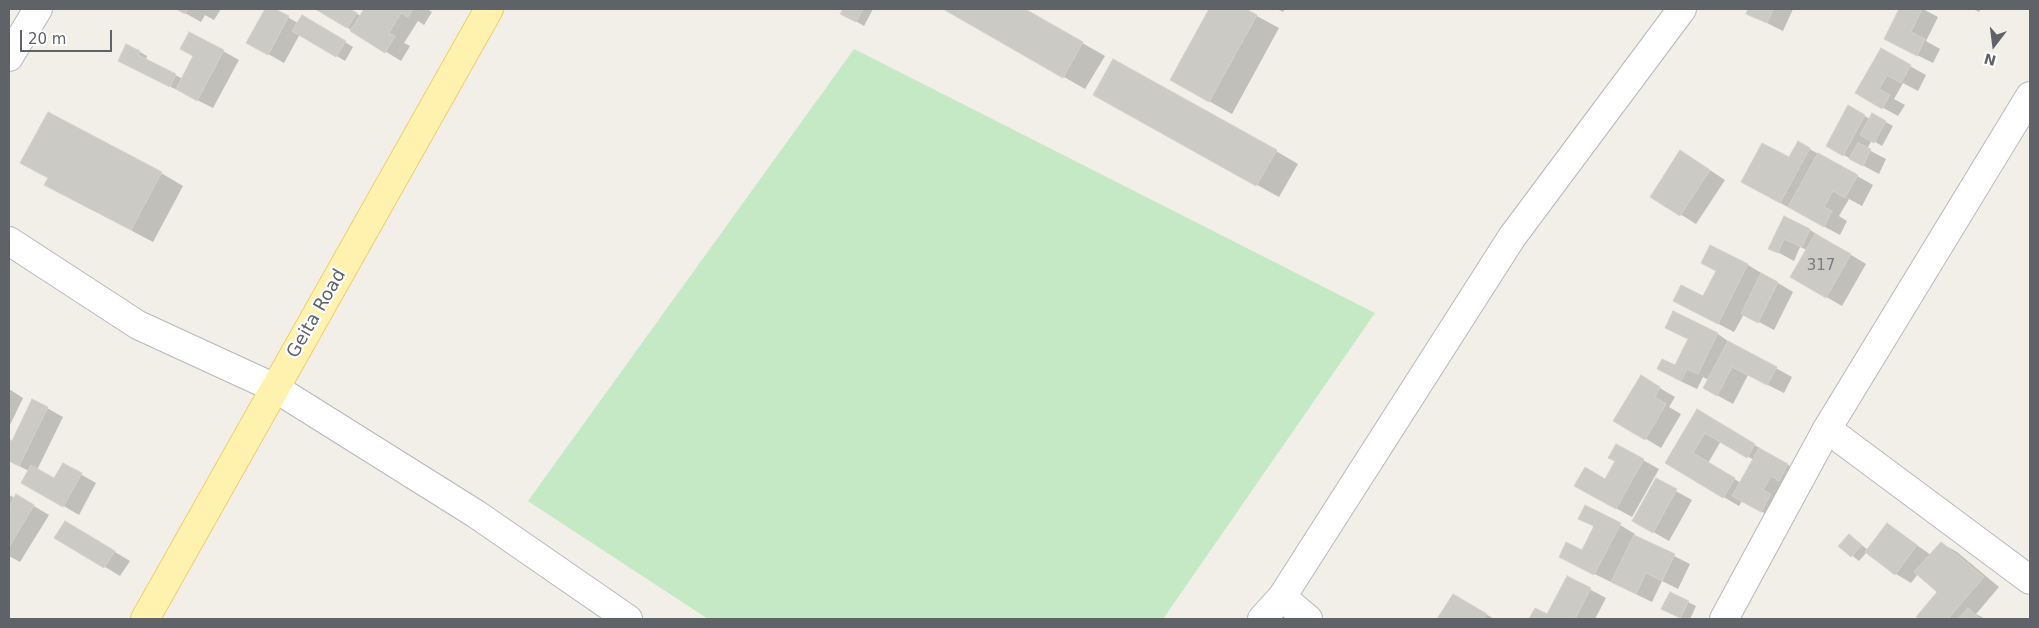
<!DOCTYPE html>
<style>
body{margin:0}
#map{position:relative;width:2039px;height:628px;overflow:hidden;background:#f1efe8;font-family:"DejaVu Sans",sans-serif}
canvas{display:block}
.frame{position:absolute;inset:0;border:10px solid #5f6368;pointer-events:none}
.north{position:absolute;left:1969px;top:20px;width:50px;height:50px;-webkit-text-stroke:4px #fff;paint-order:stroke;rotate:195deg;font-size:14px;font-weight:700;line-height:20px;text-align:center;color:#5f6368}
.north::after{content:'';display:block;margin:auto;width:18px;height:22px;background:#5f6368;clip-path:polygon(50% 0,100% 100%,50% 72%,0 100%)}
.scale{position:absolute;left:20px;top:30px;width:92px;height:22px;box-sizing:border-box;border:2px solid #5f6368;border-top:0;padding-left:6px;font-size:15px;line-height:18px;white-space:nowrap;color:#5f6368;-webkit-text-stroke:4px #fff;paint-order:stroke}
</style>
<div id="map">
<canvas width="2039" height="628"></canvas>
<div class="frame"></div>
<div class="north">N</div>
<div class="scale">20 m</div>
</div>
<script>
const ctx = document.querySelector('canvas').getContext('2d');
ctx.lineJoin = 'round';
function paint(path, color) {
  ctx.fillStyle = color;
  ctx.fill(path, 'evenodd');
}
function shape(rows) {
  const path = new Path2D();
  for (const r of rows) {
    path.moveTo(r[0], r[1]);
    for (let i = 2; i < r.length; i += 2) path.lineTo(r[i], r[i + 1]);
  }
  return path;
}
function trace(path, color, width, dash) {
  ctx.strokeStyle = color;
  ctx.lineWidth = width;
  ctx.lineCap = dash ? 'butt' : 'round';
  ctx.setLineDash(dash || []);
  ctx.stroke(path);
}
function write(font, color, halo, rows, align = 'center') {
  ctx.font = font + ' "DejaVu Sans",sans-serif';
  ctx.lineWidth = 4.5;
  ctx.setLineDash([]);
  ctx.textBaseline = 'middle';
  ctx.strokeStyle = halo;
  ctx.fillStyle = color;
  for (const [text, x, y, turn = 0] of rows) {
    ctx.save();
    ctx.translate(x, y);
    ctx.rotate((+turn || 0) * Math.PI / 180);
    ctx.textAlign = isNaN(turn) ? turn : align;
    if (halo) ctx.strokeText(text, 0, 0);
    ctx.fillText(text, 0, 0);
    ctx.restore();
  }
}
paint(shape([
 [854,49,1375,313,1163,619,708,619,528,501]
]), '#c5e8c5');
paint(shape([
 [178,9,221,9,214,20,205,15,201,22],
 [266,9,273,9,298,23,303,16,353,47,345,61,300,34,284,63,247,42],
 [317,9,349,9,361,16,366,9,427,9,432,12,424,25,418,21,404,43,410,46,401,61],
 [844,9,873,9,864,26,842,13],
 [945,9,1023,9,1105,56,1085,89],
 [1211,9,1244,9,1279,28,1232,114,1171,80],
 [1277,9,1285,9,1283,12],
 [1750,9,1793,9,1783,31,1747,13],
 [1900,9,1923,9,1938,17,1926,41,1940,49,1933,63,1885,39],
 [1973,9,1981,9,1979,12],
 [1881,50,1926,75,1918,91,1903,83,1894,99,1905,105,1898,116,1856,93],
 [223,51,239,60,213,108,127,65,140,52,147,56,146,60,183,79],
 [1116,107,1276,151,1298,164,1279,197],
 [1849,107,1870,119,1873,115,1893,126,1882,146,1872,140,1867,149,1886,159,1879,174,1827,146],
 [1799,143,1873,185,1862,206,1849,199,1839,216,1847,221,1840,235,1758,191,1790,159],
 [1696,161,1725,180,1696,224,1651,196],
 [161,173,183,186,153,242,68,197],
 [1784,218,1810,230,1866,264,1842,306,1792,277,1807,250,1800,247,1794,261,1770,248],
 [1710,246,1748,265,1793,292,1774,330,1744,314,1734,332,1690,309,1704,298,1717,271],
 [1673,313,1718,334,1732,344,1792,377,1784,393,1748,375,1733,404,1704,388,1709,380,1703,377,1697,389,1674,378,1675,367,1689,340],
 [1641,377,1675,397,1669,407,1681,414,1661,448,1615,420],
 [9,389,23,398,9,427],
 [47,408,63,417,37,470,54,480,63,464,96,483,79,515,23,482,29,471,9,461,9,441,13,443],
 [1713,420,1803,474,1777,520,1742,501,1739,506,1666,463],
 [1721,441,1754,460,1741,483,1708,463],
 [1616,445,1659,469,1632,517,1592,495,1606,481,1617,461],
 [1656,480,1692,500,1669,541,1634,521],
 [9,495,15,498,17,496,49,515,20,562,9,556],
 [1580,518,1620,525,1635,534,1634,536,1690,564,1678,589,1662,581,1652,602,1576,565,1595,527],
 [1888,525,1931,555,1941,543,1957,552,1999,587,1976,614,1985,619,1921,619,1918,617,1939,592,1918,574,1911,583,1896,574,1867,552,1859,561,1840,546,1849,535,1868,550],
 [80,531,130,561,120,576,56,537],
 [1567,577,1606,598,1595,619,1530,619,1535,610,1548,616],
 [1454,595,1494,619,1439,619],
 [1688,602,1696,606,1690,619,1684,619,1671,613]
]), '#0003');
const building = shape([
 [176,9,188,9,185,14,176,9],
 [265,9,275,9,289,16,268,55,246,43,265,9],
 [315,9,350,9,357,13,347,28,315,9],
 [364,9,413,9,408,17,401,13,389,33,395,36,385,53,350,31,364,9],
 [843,9,863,9,856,22,840,14,843,9],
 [943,9,1025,9,1083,42,1063,78,943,9],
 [1209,9,1246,9,1257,15,1209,102,1170,80,1209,9],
 [1748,9,1773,9,1767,23,1746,14,1748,9],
 [1899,9,1922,9,1911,32,1925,39,1917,56,1884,39,1899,9],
 [302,15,346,41,336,57,292,31,302,15],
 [189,32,224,50,197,101,176,89,193,56,180,49,189,32],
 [126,44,140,51,138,55,176,74,170,87,118,61,126,44],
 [1881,48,1911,65,1901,83,1887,75,1879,89,1890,95,1882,109,1855,93,1881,48],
 [1113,59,1277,150,1256,186,1093,95,1113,59],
 [1848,105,1865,115,1843,156,1826,146,1848,105],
 [48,112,162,172,131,230,44,185,48,178,20,163,48,112],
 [1872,113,1886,121,1874,143,1860,135,1872,113],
 [1798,141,1810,148,1780,203,1741,182,1762,143,1789,157,1798,141],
 [1858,143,1871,149,1863,166,1849,159,1858,143],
 [1680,150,1710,170,1680,216,1650,197,1680,150],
 [1818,153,1858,175,1845,198,1833,191,1824,207,1832,211,1824,227,1788,207,1818,153],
 [1784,216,1810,229,1802,247,1784,239,1778,253,1768,249,1784,216],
 [1815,234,1851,254,1826,298,1790,277,1815,234],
 [1710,245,1748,264,1718,324,1673,301,1681,285,1703,296,1716,271,1701,263,1710,245],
 [1761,273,1778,282,1758,323,1741,314,1761,273],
 [1673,311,1718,333,1698,374,1687,369,1681,381,1657,369,1662,359,1675,365,1688,339,1665,328,1673,311],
 [1728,341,1777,367,1767,385,1732,367,1717,396,1703,388,1728,341],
 [1641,375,1660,387,1655,397,1666,404,1645,440,1613,421,1641,375],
 [32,399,48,407,19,466,9,461,9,439,12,441,32,399],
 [1697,409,1755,444,1747,458,1705,433,1693,453,1735,478,1723,498,1665,463,1697,409],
 [1616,444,1644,459,1616,509,1574,486,1585,467,1605,479,1615,461,1608,458,1616,444],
 [1759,448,1788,464,1779,481,1771,476,1763,490,1771,494,1761,512,1732,496,1759,448],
 [63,463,82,473,63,507,21,483,31,465,54,478,63,463],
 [1656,478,1677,489,1653,533,1632,521,1656,478],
 [16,494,34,505,9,547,9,507,16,494],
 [1585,505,1621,523,1594,575,1559,557,1566,542,1582,550,1594,526,1578,519,1585,505],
 [65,521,115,551,104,568,54,538,65,521],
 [1887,523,1917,545,1895,575,1865,552,1887,523],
 [1849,534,1862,545,1851,557,1838,546,1849,534],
 [1634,535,1675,554,1662,581,1646,573,1636,594,1611,582,1634,535],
 [1941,542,1984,577,1948,619,1919,619,1916,617,1937,592,1914,572,1941,542],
 [1567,576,1591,588,1575,619,1529,619,1535,608,1547,614,1567,576],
 [1670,592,1689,601,1680,618,1661,609,1670,592],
 [1453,594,1487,614,1483,619,1437,619,1453,594],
 [1968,608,1980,619,1958,619,1968,608]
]);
paint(building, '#cccac5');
trace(building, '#d6d1c6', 1);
const minor = shape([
 [9,57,38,9],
 [9,241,138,325,275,388,476,514,628,619],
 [1827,429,2030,580],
 [1282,597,1308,619],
 [1262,619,1282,597,1512,237,1682,9],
 [1724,619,1827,429,2030,96]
]);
const major = shape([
 [145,619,489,9]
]);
trace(minor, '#b5b8bc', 30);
trace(major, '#f2c960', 30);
trace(minor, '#fff', 28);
trace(major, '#fff2af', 28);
write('15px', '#7a7d7f', null, [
 ["317",1821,266]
]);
write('18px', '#5f6368', '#fff', [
 ["Geita Road",317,314,-60]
]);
</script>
